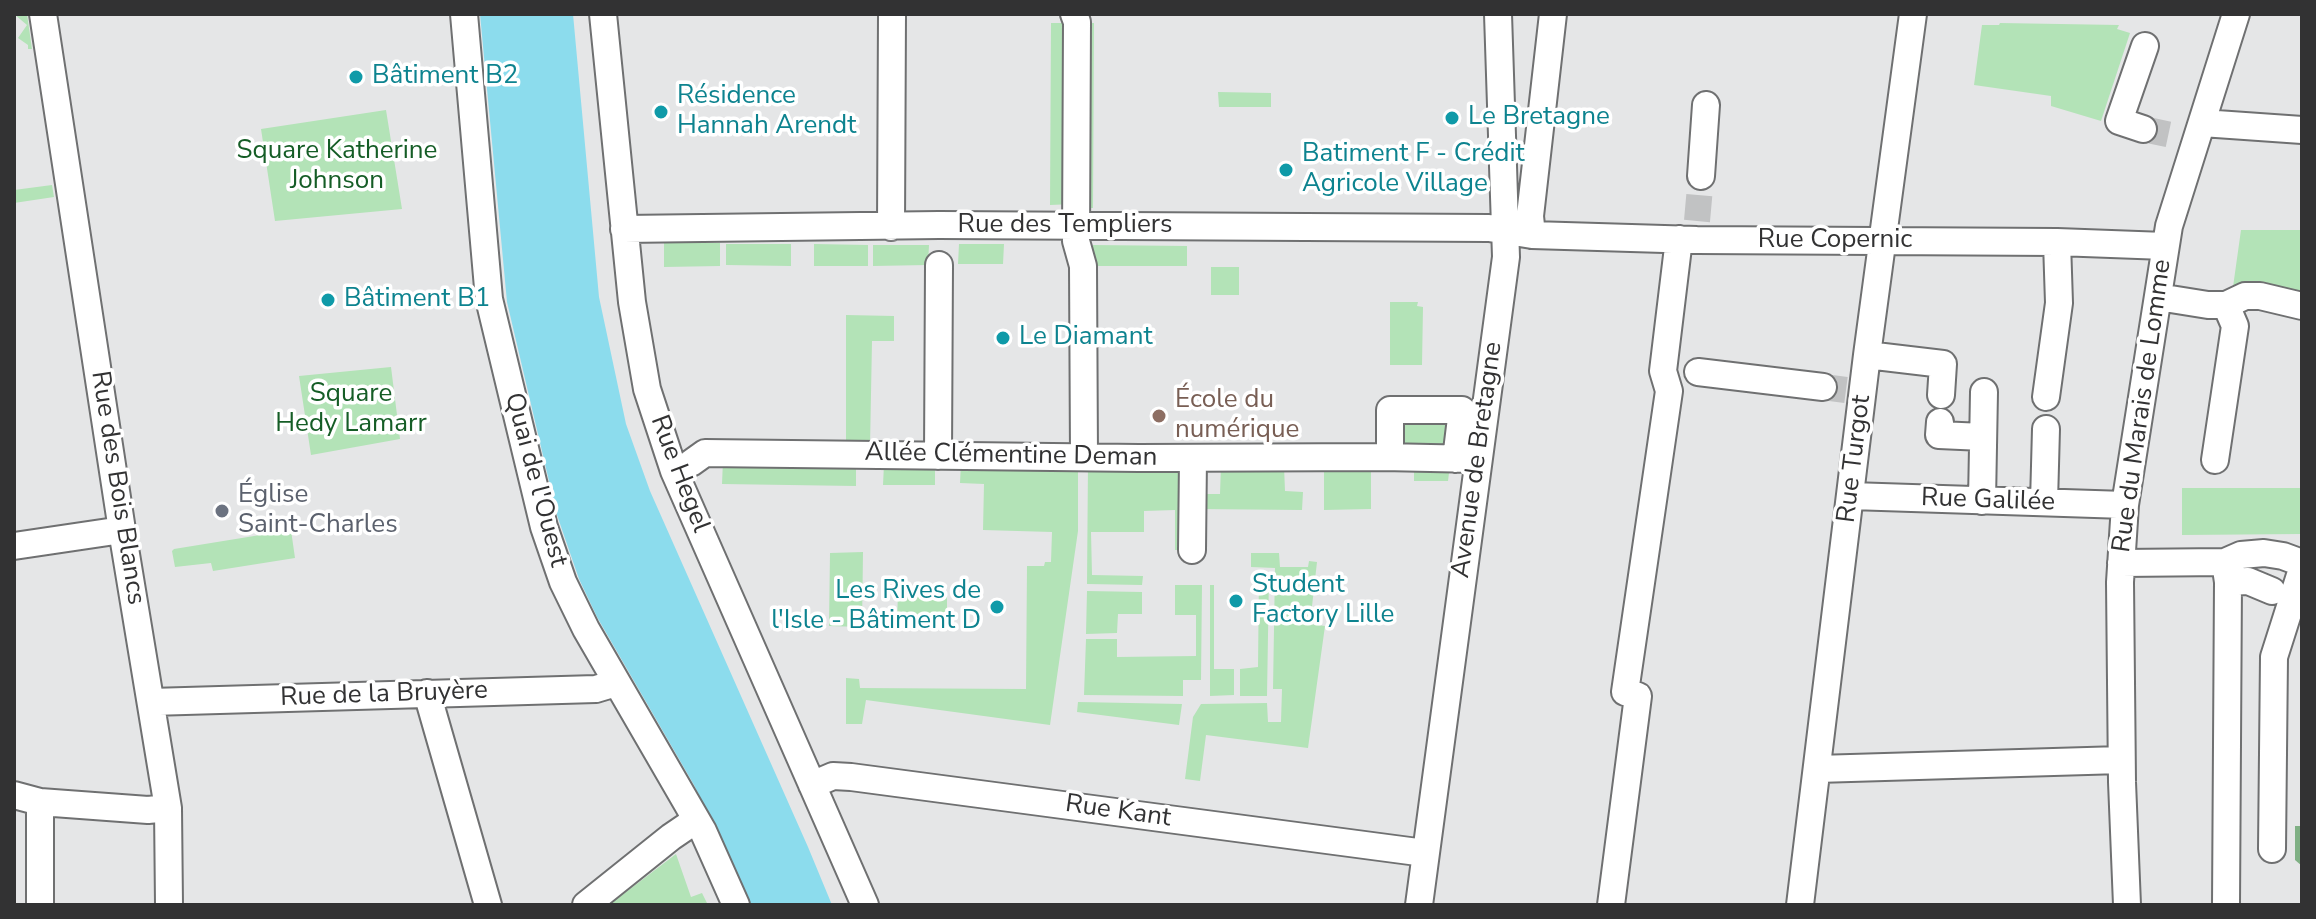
<!DOCTYPE html>
<meta charset="utf-8">
<style>
body{margin:0}
#map{position:relative;width:2316px;height:919px;overflow:hidden;background:#e5e6e7;font-family:"Nunito Sans",sans-serif}
canvas{display:block}
.frame{position:absolute;inset:0;border:16px solid #323233;pointer-events:none}
</style>
<div id="map">
<canvas width="2316" height="919"></canvas>
<div class="frame"></div>
</div>
<script>
const ctx = document.querySelector('canvas').getContext('2d');
ctx.lineJoin = 'round';
function paint(path, color) {
  ctx.fillStyle = color;
  ctx.fill(path, 'evenodd');
}
function shape(rows) {
  const path = new Path2D();
  for (const r of rows) {
    path.moveTo(r[0], r[1]);
    for (let i = 2; i < r.length; i += 2) path.lineTo(r[i], r[i + 1]);
  }
  return path;
}
function trace(path, color, width, dash) {
  ctx.strokeStyle = color;
  ctx.lineWidth = width;
  ctx.lineCap = dash ? 'butt' : 'round';
  ctx.setLineDash(dash || []);
  ctx.stroke(path);
}
function write(font, color, halo, rows, align = 'center') {
  ctx.font = font + ' "Nunito Sans",sans-serif';
  ctx.lineWidth = 7;
  ctx.setLineDash([]);
  ctx.textBaseline = 'middle';
  ctx.strokeStyle = halo;
  ctx.fillStyle = color;
  for (const [text, x, y, turn = 0] of rows) {
    ctx.save();
    ctx.translate(x, y);
    ctx.rotate((+turn || 0) * Math.PI / 180);
    ctx.textAlign = isNaN(turn) ? turn : align;
    if (halo) ctx.strokeText(text, 0, 0);
    ctx.fillText(text, 0, 0);
    ctx.restore();
  }
}
paint(shape([
 [14,14,27,14,32,49,28,49,28,45,18,38,27,25],
 [1051,23,1073,23,1073,204,1050,205],
 [1084,23,1094,23,1093,208,1082,208],
 [2000,23,2119,25,2117,29,2130,33,2101,121,2051,106,2051,96,1974,85,1982,25,1999,25],
 [1218,92,1271,93,1271,107,1219,107],
 [386,110,402,209,275,221,261,129],
 [52,185,54,197,14,203,14,190],
 [2241,230,2302,230,2302,293,2264,282,2233,287],
 [664,243,720,243,720,266,664,267],
 [726,244,791,244,791,266,726,265],
 [814,244,868,245,868,266,814,266],
 [959,244,1004,244,1003,264,958,264],
 [873,245,929,245,928,265,873,266],
 [1093,245,1187,246,1187,266,1093,266],
 [1211,267,1239,267,1239,295,1211,295],
 [1390,302,1418,302,1417,306,1423,307,1422,365,1390,365],
 [846,315,894,316,894,341,872,341,870,447,846,451],
 [391,367,400,439,311,455,299,376],
 [1402,415,1456,416,1453,449,1402,448],
 [723,460,856,462,856,486,722,484],
 [961,463,1078,464,1078,531,1050,725,866,700,862,724,846,724,846,678,859,679,860,688,1026,689,1027,566,1044,566,1045,562,1051,562,1052,532,983,530,984,484,960,483],
 [1088,463,1184,464,1184,550,1175,550,1175,510,1144,511,1144,532,1091,532,1092,575,1143,576,1142,585,1087,584],
 [884,464,935,464,935,485,883,485],
 [1324,464,1371,464,1371,509,1324,510],
 [1414,464,1450,465,1448,481,1414,481],
 [1221,465,1284,466,1285,491,1303,492,1302,510,1197,509,1197,494,1220,494],
 [2182,488,2302,488,2302,534,2182,535],
 [291,530,295,558,213,571,211,563,175,567,172,551,174,549],
 [863,552,862,627,829,626,830,553],
 [1251,553,1279,553,1280,567,1308,567,1309,561,1317,562,1310,624,1325,626,1308,748,1206,735,1200,781,1185,779,1193,717,1201,704,1267,703,1268,722,1281,722,1282,689,1273,689,1275,568,1251,567],
 [1259,573,1269,574,1267,696,1240,696,1240,669,1258,667],
 [1175,585,1202,585,1201,680,1183,680,1183,696,1084,695,1086,639,1117,639,1117,657,1196,656,1196,615,1175,615],
 [1210,585,1214,585,1214,669,1234,669,1234,695,1210,696],
 [1087,591,1142,592,1142,614,1118,614,1117,633,1086,634],
 [898,592,947,593,947,624,897,623],
 [1078,702,1182,704,1179,725,1077,712],
 [676,854,691,897,702,893,708,905,609,905]
]), '#b3e3b7');
paint(shape([
 [2295,826,2302,826,2302,866,2295,860]
]), '#7fb084');
paint(shape([
 [480,14,573,14,599,297,626,424,650,491,808,847,832,905,751,905,694,785,597,617,579,579,557,515,507,302]
]), '#8cdced');
trace(shape([
 [2143,129,2176,136],
 [1697,221,1701,176],
 [1823,387,1846,390]
]), '#c1c2c3', 26, [26, 13]);
const minor = shape([
 [43,14,122,530,168,808,169,905],
 [464,14,489,299,544,527,563,582,586,629,703,831,736,905],
 [603,14,632,302,647,389,674,471,865,905],
 [1074,14,1077,22,1076,241,1083,266,1084,457],
 [2202,123,2302,130],
 [2143,129,2119,121,2145,46],
 [1701,176,1706,105],
 [891,227,892,14],
 [624,229,939,225,1489,228,1532,235,1697,240,2057,242,2165,246],
 [1532,235,1530,216,1553,14],
 [2158,297,2208,305,2226,305,2245,296,2260,296,2302,306],
 [1867,355,1943,364,1941,395],
 [1698,372,1823,387],
 [2046,397,2059,303,2057,242],
 [1940,422,1939,435,1983,437],
 [938,456,939,265],
 [1390,457,1390,410,1462,410,1456,459],
 [2215,460,2235,326,2226,305],
 [691,463,705,453,1139,458,1383,457,1478,459],
 [1851,496,2125,505],
 [1982,501,1984,392],
 [2044,502,2046,429],
 [14,546,122,530],
 [1192,550,1193,458],
 [2121,563,2225,562],
 [2228,582,2248,581,2272,591],
 [427,693,488,905],
 [151,702,596,689,616,683],
 [1817,769,2121,760],
 [812,785,833,776,851,777,1425,853],
 [14,795,40,802,148,810,168,808],
 [2272,849,2274,657,2302,569],
 [40,905,40,802],
 [586,905,671,837,696,820],
 [1419,905,1506,257,1498,14],
 [1611,905,1638,696,1625,692,1669,391,1663,371,1679,239],
 [1800,905,1867,355,1913,14],
 [2127,905,2122,782,2120,582,2125,505,2169,226,2236,14],
 [2226,905,2228,582,2225,562,2241,555,2264,553,2283,556,2302,563]
]);
trace(minor, '#6f7071', 30);
trace(minor, '#fff', 26);
for (const [x, y, r, color] of [
 [356,77,8,"#0f9aa8"],
 [661,112,8,"#0f9aa8"],
 [1452,118,8,"#0f9aa8"],
 [1286,170,8,"#0f9aa8"],
 [328,300,8,"#0f9aa8"],
 [1003,338,8,"#0f9aa8"],
 [1159,416,8,"#8d6e63"],
 [222,511,8,"#6b7280"],
 [1236,601,8,"#0f9aa8"],
 [997,607,8,"#0f9aa8"]
]) {
  const dot = new Path2D();
  dot.arc(x, y, r, 0, 2 * Math.PI);
  ctx.fillStyle = color;
  ctx.fill(dot);
  trace(dot, '#fff', 3);
}
write('26px', '#0d838f', '#fff', [
 ["Bâtiment B2",372,77],
 ["Résidence",677,97],
 ["Hannah Arendt",677,127],
 ["Le Bretagne",1468,118],
 ["Batiment F - Crédit",1302,155],
 ["Agricole Village",1302,185],
 ["Bâtiment B1",344,300],
 ["Le Diamant",1019,338],
 ["Student",1252,586],
 ["Factory Lille",1252,616],
 ["Les Rives de",981,592,"right"],
 ["l'Isle - Bâtiment D",981,622,"right"]
], 'left');
write('26px', '#155d26', '#fff', [
 ["Square Katherine",337,152],
 ["Johnson",337,182],
 ["Square",351,395],
 ["Hedy Lamarr",351,425]
]);
write('26px', '#323233', '#fff', [
 ["Rue des Templiers",1065,226],
 ["Rue Copernic",1835,241],
 ["Rue du Marais de Lomme",2143,406,-82],
 ["Allée Clémentine Deman",1011,456,1],
 ["Rue Turgot",1855,459,-83],
 ["Avenue de Bretagne",1478,460,-82],
 ["Rue Hegel",679,474,69],
 ["Quai de l'Ouest",535,480,75],
 ["Rue des Bois Blancs",117,488,81],
 ["Rue Galilée",1988,501,2],
 ["Rue de la Bruyère",384,695,-2],
 ["Rue Kant",1118,812,8]
]);
write('26px', '#785e54', '#fff', [
 ["École du",1175,401],
 ["numérique",1175,431]
], 'left');
write('26px', '#5b616d', '#fff', [
 ["Église",238,496],
 ["Saint-Charles",238,526]
], 'left');
</script>
